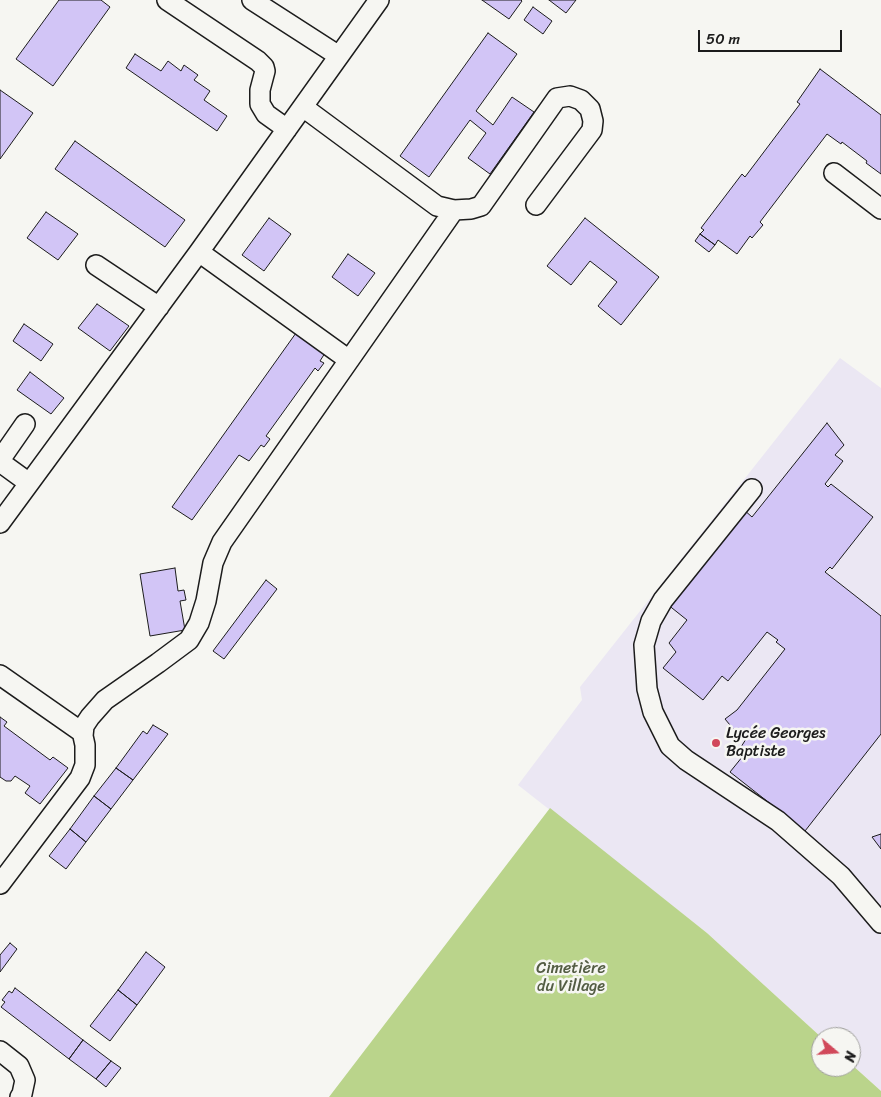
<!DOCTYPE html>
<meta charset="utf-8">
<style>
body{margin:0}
#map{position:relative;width:881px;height:1097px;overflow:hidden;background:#f6f6f2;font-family:Sriracha,sans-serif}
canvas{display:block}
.north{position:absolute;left:811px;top:1027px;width:50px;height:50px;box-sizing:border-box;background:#f6f6f2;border:1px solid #9f9f9c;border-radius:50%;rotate:108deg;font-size:14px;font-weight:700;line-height:20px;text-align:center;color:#1c1c1c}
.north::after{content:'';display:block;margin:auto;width:18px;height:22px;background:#d1495b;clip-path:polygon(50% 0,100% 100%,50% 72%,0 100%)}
.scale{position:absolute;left:698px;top:30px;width:144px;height:22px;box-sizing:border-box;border:2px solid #1c1c1c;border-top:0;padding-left:6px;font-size:15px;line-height:18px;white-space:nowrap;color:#1c1c1c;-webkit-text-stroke:4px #f6f6f2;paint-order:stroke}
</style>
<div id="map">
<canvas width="881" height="1097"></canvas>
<div class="north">N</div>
<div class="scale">50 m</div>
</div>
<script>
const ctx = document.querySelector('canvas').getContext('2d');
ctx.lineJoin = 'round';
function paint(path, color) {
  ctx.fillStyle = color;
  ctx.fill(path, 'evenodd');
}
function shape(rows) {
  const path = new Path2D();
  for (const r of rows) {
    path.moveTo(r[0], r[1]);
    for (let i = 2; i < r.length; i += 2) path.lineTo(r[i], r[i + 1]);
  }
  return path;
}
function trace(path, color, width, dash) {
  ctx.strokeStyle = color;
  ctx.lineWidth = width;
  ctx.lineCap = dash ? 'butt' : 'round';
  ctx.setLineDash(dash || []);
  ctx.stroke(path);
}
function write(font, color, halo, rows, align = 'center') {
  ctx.font = font + ' Sriracha,sans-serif';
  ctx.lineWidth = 5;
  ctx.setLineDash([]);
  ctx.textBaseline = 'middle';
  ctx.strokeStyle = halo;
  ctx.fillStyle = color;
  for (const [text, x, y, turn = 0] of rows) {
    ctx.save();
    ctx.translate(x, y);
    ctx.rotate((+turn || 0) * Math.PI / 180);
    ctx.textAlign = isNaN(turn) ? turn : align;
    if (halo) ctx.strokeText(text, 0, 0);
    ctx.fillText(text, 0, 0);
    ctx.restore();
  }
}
paint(shape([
 [840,358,881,388,881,1091,851,1064,851,1037,821,1037,707,933,518,785,582,700,580,687]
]), '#ebe7f3');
paint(shape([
 [550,808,707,933,821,1037,821,1067,851,1067,851,1064,881,1091,881,1097,329,1097]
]), '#bad48b');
const building = shape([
 [59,0,101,0,110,7,53,86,16,59,59,0],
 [482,0,521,0,522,1,509,19,482,0],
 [549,0,576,0,566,13,549,0],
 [533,7,552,21,543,34,524,20,533,7],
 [488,33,517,54,476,111,493,125,512,97,534,112,490,174,468,158,486,133,470,120,429,177,400,156,488,33],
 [135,54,161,71,168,61,181,71,184,65,198,75,194,80,210,91,204,100,227,116,217,131,126,68,135,54],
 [820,69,881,115,881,174,866,163,867,161,842,142,841,144,827,134,760,222,763,225,752,238,750,236,737,254,718,240,715,245,700,234,704,230,701,228,742,174,745,177,800,104,797,102,820,69],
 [0,90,33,113,0,159,0,90],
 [75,141,185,220,165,247,55,169,75,141],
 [46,212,78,234,58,260,27,238,46,212],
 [269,218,291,234,264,271,242,255,269,218],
 [585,218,659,277,621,325,598,306,617,282,590,261,571,285,547,266,585,218],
 [700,234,715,245,709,252,695,241,700,234],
 [348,254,375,273,358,296,332,277,348,254],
 [97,304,129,326,110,351,78,328,97,304],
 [24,324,53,344,41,361,13,341,24,324],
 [296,333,325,353,320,361,324,363,318,371,315,368,266,436,270,439,264,447,261,445,249,461,239,455,192,520,172,507,296,333],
 [30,372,64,398,51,414,17,390,30,372],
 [827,423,844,445,835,455,843,461,825,484,828,487,831,484,873,517,832,569,830,567,825,572,881,616,881,734,805,831,730,772,747,751,741,747,746,739,742,736,740,737,725,719,737,710,785,649,776,642,778,640,767,632,728,681,722,676,703,700,663,668,676,652,669,643,687,620,667,604,743,509,752,517,827,423],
 [175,568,178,591,184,590,186,600,180,601,185,630,150,636,140,574,175,568],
 [266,580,277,589,224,659,213,651,266,580],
 [0,717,7,722,4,726,50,760,53,757,68,768,40,804,25,793,30,786,15,776,11,781,6,781,0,777,0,717],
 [153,725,168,734,133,780,116,768,143,731,147,734,153,725],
 [116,768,133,780,111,809,94,796,116,768],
 [94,796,111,809,86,842,70,829,94,796],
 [70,829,86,842,66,869,49,856,70,829],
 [881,834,881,849,872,837,881,834],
 [10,943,17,949,0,972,0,955,10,943],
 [146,952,165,967,137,1005,118,990,146,952],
 [15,988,83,1040,69,1059,1,1007,5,1002,2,1000,9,991,12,993,15,988],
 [118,990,137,1005,110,1041,90,1026,118,990],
 [83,1040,111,1061,96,1079,69,1059,83,1040],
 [111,1061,121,1068,106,1087,96,1079,111,1061]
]);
paint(building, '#d2c5f6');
trace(building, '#1c1c1c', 1);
const minor = shape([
 [167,0,258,61,264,67,265,71,260,90,260,104,266,114,287,129],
 [252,0,339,56],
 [834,173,881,209],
 [454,210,471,209,481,206,557,98,570,96,581,100,590,109,593,121,592,130,536,205],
 [199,252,349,360],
 [96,265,159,307],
 [0,460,25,424],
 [0,462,29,483],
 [752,489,663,600,651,621,644,645,647,689,653,712,670,746,686,760,778,821,841,876,881,923],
 [0,523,199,252,379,0],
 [0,675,83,733],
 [0,884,80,778,85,765,85,745,83,736,84,726,90,717,105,700,158,663,189,640,199,623,206,601,213,563,222,542,454,210,437,206,303,107],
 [0,1051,19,1066,25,1080,22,1094,20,1097]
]);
trace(minor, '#1c1c1c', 22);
trace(minor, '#f6f6f2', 19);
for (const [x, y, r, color] of [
 [716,743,5,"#d1495b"]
]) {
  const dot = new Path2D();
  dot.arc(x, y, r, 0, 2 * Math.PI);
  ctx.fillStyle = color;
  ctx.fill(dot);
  trace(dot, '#f6f6f2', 2);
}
write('16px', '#1c1c1c', '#f6f6f2', [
 ["Lycée Georges",726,734],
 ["Baptiste",726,752]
], 'left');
write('16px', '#535c43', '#f6f6f2', [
 ["Cimetière",571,969],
 ["du Village",571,987]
]);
</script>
